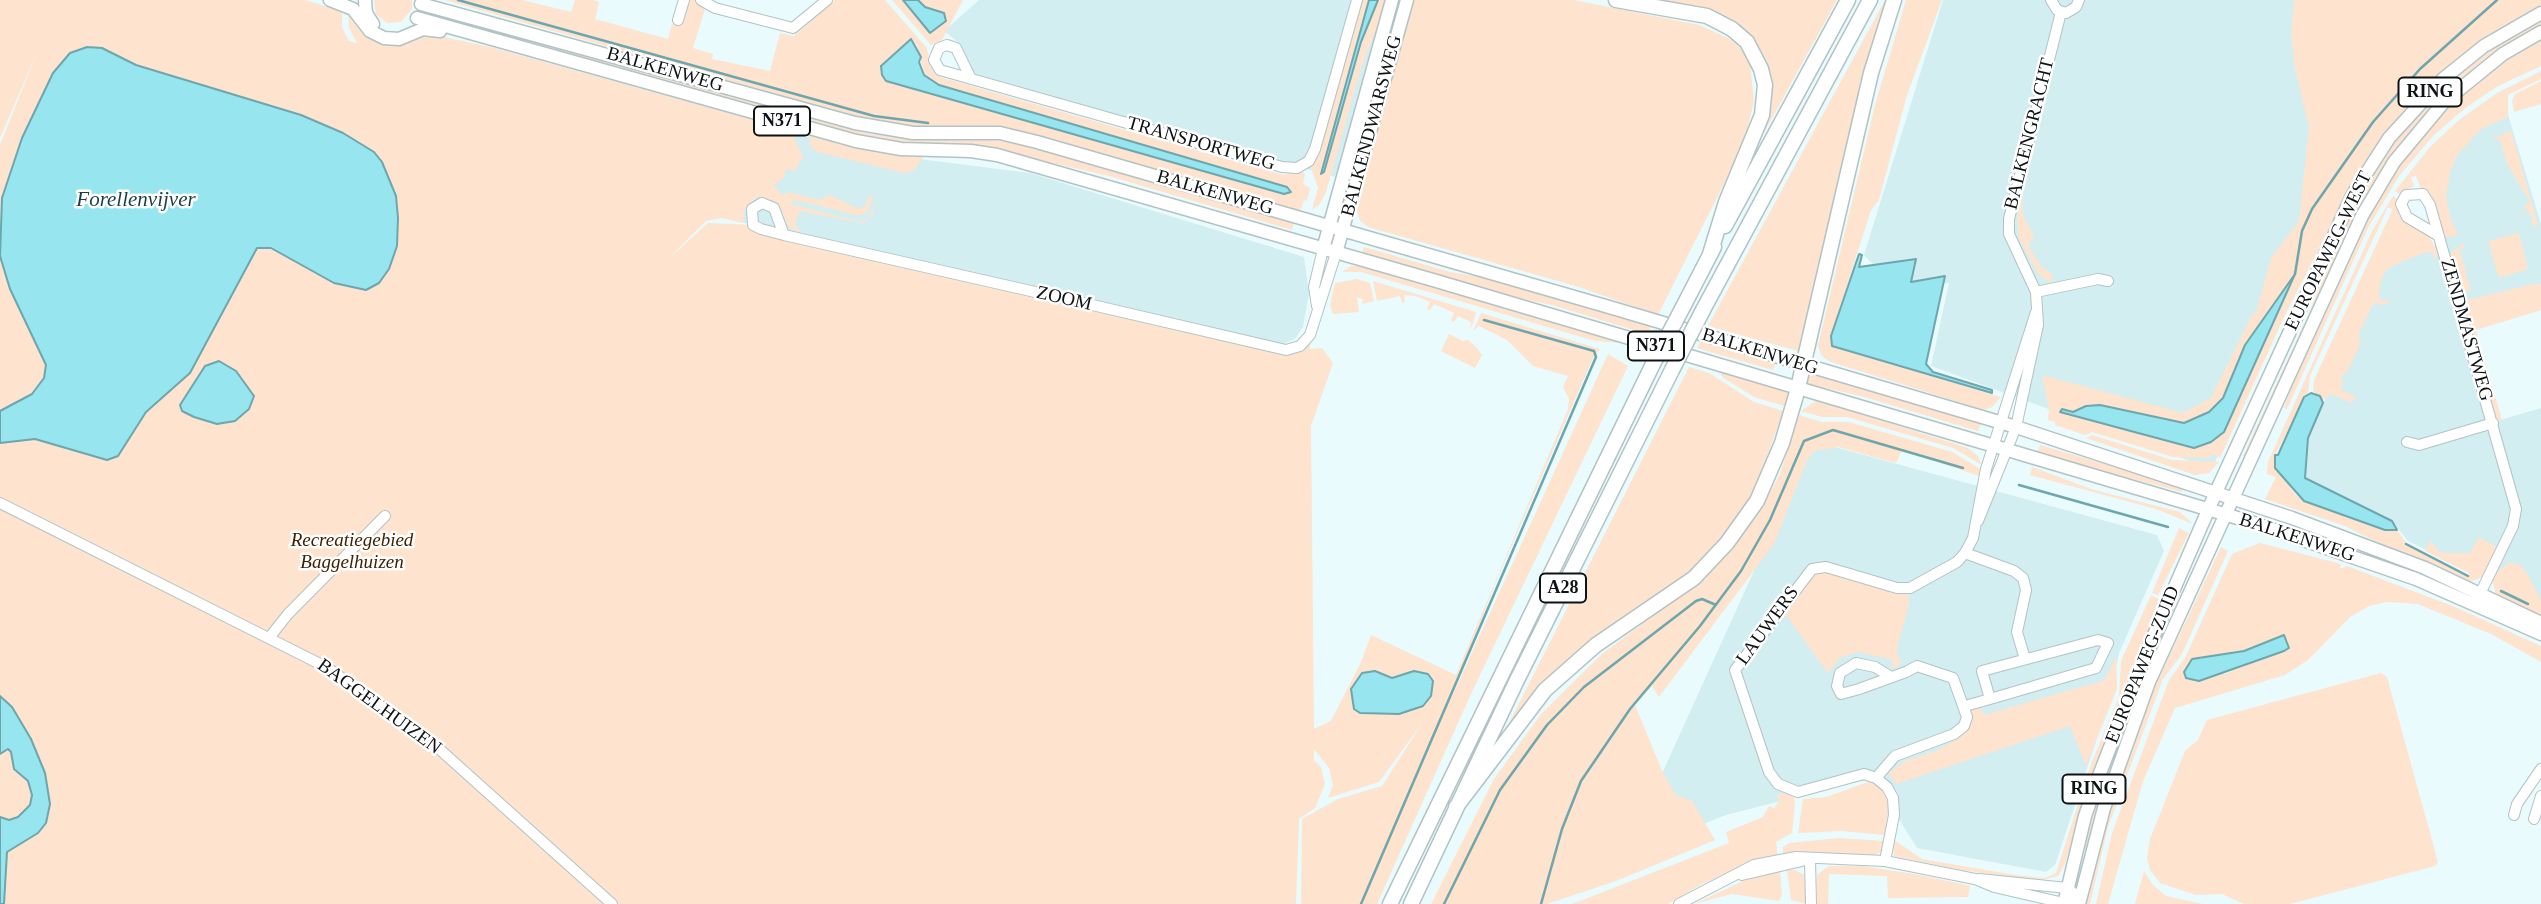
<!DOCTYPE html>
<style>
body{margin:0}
canvas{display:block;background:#e9fbfd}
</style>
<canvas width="2541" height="904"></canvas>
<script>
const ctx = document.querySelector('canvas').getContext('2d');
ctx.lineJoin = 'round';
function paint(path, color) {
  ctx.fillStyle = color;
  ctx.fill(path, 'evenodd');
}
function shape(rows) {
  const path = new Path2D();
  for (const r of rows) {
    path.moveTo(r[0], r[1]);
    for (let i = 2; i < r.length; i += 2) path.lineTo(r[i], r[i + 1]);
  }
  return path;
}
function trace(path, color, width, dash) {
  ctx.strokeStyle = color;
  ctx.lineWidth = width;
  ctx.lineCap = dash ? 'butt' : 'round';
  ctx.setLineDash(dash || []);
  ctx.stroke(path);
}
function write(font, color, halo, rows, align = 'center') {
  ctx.font = font + ' "Times New Roman",serif';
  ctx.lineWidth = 5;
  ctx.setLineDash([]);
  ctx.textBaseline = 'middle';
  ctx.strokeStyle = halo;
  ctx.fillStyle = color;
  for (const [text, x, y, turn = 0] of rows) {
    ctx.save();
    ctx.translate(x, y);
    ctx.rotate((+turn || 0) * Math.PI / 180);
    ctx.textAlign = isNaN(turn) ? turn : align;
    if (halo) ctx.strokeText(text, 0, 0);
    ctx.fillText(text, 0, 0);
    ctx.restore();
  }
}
paint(shape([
 [979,0,1388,0,1335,177,973,73,959,43,944,31],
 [1943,0,2299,0,2310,93,2312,235,2212,469,1931,366,1949,283,1897,289,1864,255],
 [2505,105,2541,224,2541,310,2471,330,2497,421,2541,408,2541,621,2496,594,2493,582,2408,541,2392,521,2307,481,2303,474,2308,438,2381,272,2401,255,2445,243,2426,175],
 [788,132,864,152,1030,173,1304,257,1309,294,1303,327,1295,339,1283,344,737,221],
 [1813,441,2157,535,2164,551,2119,653,2110,699,2055,865,2046,872,1917,848,1890,805,1867,779,1726,815,1625,855]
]), '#d3eef0');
paint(shape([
 [0,0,306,0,342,12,342,27,349,41,357,43,349,28,348,15,354,16,365,31,435,35,490,47,783,128,793,135,803,157,795,171,786,169,784,178,774,185,782,195,789,192,819,200,830,195,859,209,866,205,869,196,873,196,868,211,859,216,809,203,793,200,791,204,860,222,869,217,877,198,872,216,862,223,800,211,795,224,802,233,788,227,780,207,773,200,757,197,745,208,743,223,721,218,706,221,667,260,708,223,753,225,1286,350,1310,335,1310,349,1322,348,1333,363,1311,426,1314,729,1331,721,1361,662,1371,635,1456,675,1568,409,1569,399,1563,387,1568,376,1533,366,1507,340,1479,326,1473,331,1481,313,1600,349,1593,358,1495,584,1449,703,1608,354,1628,366,1471,694,1377,904,1301,904,1302,819,1338,799,1382,786,1423,722,1379,782,1328,798,1333,785,1329,768,1314,749,1314,760,1321,767,1325,784,1315,808,1299,819,1296,904,0,904,0,145,38,50,0,138],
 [1414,671,1399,714,1366,714,1385,675,1399,678],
 [374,0,412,0,412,9,401,22,387,23,376,14],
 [445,0,522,0,571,12,575,0,593,0,599,2,595,19,668,39,672,24,680,25,688,0,696,0,705,9,693,48,713,54,712,59,770,71,780,33,794,36,835,0,885,0,927,48,930,66,940,77,1283,175,1302,171,1305,174,1303,184,1310,188,1307,201,1304,200,1301,209,1296,211,1016,131,979,126,935,128,878,124],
 [911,39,917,46,925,75,939,85,1289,188,883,78,883,64],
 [892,0,903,0,931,32,946,21,944,13,925,7,918,0,963,0,942,40,931,45],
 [1363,0,1369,0,1321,174,1363,36,1378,0,1387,0,1361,68,1326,192,1320,204,1312,210,1318,187,1311,168,1320,150],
 [1411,0,1574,0,1699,25,1730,39,1741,49,1750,63,1754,101,1744,144,1658,315,1579,287,1368,227,1360,221,1355,205],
 [1649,0,1837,0,1760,140,1769,91,1745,35],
 [1885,0,1890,0,1866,82,1798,351,1708,326],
 [1906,0,1942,0,1907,95,1879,200,1871,210,1833,329,1832,346,2001,397,1992,407,1984,410,1831,362,1822,356,1818,346,1875,105],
 [2294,0,2541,0,2541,5,2462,54,2418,94,2376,145,2357,174,2285,315,2220,458,2212,454,2209,458,2173,457,2092,432,2085,435,2055,425,2055,422,2048,420,2049,409,2042,375,2183,413,2211,398,2253,313,2256,313,2271,258,2299,221,2309,127,2295,69,2291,33],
 [2295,275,2223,432,2211,442,2194,448,2060,412,2063,409,2077,411,2092,405,2108,406,2184,423,2209,412,2223,398,2245,345],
 [448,16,867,133,910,139,972,138,1015,143,1294,222,1292,230,1109,176,989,148,909,145,857,137,446,24],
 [2541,19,2541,25,2506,46,2453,87,2415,125,2393,154,2246,457,2243,456,2309,313,2344,226,2376,168,2396,139,2443,87,2498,45],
 [2541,40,2541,66,2498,86,2464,109,2433,136,2399,176,2368,228,2287,409,2284,408,2296,372,2372,209,2404,157,2443,110,2497,66],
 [2541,71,2541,79,2508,95,2508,117,2481,129,2458,154,2450,173,2446,197,2450,217,2458,235,2444,238,2432,196,2420,187,2416,176,2411,177,2414,186,2399,194,2395,191,2430,147,2459,120,2497,93],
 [2541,81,2541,104,2514,112,2512,101,2515,94],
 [2511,131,2538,225,2533,226,2531,221,2533,218,2524,206,2530,202,2507,164,2500,139,2492,139],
 [809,134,920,155,923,158,913,171,905,173,817,152,810,146],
 [2023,193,2022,213,2034,236,2028,245,2042,268,2052,274,2052,283,2039,275,2019,239,2017,218],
 [2393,196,2397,199,2399,216,2429,236,2439,254,2435,259,2432,252,2423,253,2388,268,2381,280,2379,293,2380,301,2388,299,2389,303,2380,305,2376,302,2372,306,2359,333,2360,345,2347,372,2341,376,2343,384,2341,390,2356,397,2352,403,2331,394,2323,400,2313,391,2314,380,2391,213,2392,209,2388,207,2310,376,2308,393,2275,455,2275,465,2294,493,2304,501,2385,530,2397,530,2407,544,2469,576,2469,573,2425,551,2431,540,2438,551,2446,553,2470,553,2479,537,2497,547,2482,577,2472,581,2466,582,2393,550,2345,526,2265,499,2276,477,2267,474,2268,462,2372,231],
 [2519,233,2528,269,2499,278,2488,241],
 [2463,243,2466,247,2459,249,2471,290,2461,294,2449,255],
 [1364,247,1450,272,1504,281,1652,326,1647,334,1552,305,1505,295,1362,254],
 [1363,265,1620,343,1595,341,1361,272,1342,272,1351,266],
 [1357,279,1370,283,1374,301,1362,304,1363,299,1357,297,1359,312,1333,314,1330,305,1335,283],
 [1373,281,1476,312,1473,323,1470,330,1471,322,1458,316,1454,322,1451,320,1454,313,1434,304,1430,310,1427,309,1430,302,1415,296,1404,295,1405,302,1402,303,1400,296,1377,301],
 [2533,284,2541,284,2541,310,2476,330,2502,420,2497,421,2464,306,2468,300],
 [1449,334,1463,341,1468,340,1477,348,1482,355,1475,368,1441,351],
 [1701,341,1776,362,1773,370,1697,348],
 [1689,367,1709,373,1754,402,1783,411,1757,485,1732,526,1698,565,1605,636,1499,743],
 [1720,371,1789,391,1784,406,1754,397,1722,377],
 [1807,372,1981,423,1978,431,1861,396,1804,383],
 [1817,400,1968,448,1978,456,1982,465,1953,448,1847,417,1822,417,1801,411],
 [1799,415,1822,422,1849,422,1952,452,1982,470,1982,477,1902,450,1896,463,1838,447,1814,451,1807,460,1774,544,1659,697,1652,686,1635,705,1663,773,1676,795,1692,801,1715,840,1616,881,1547,904,1431,904,1494,779,1541,714,1603,653,1707,576,1758,515,1780,474],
 [2092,435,2172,460,2219,462,2209,473,2195,475,2086,438],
 [2040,445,2183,487,2182,492,2037,453],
 [2032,467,2091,489,2180,512,2193,524,2156,509,2030,475],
 [2179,528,2189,533,2158,595,2152,593],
 [2260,543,2341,564,2340,569,2347,566,2455,607,2541,646,2541,662,2491,634,2418,604,2387,602,2369,606,2350,617,2308,660,2285,675,2175,708,2143,781,2108,904,2096,904,2112,833,2169,680,2186,656,2232,554],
 [2283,635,2289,648,2284,651,2224,674,2196,658,2205,659,2244,651],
 [2221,547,2228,551,2182,654,2163,679,2108,827,2090,904,2083,904,2096,846,2146,706],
 [2192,559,2154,651,2087,850,2082,849,2094,805,2135,696],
 [2510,562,2520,565,2528,575,2541,601,2541,621,2496,594,2493,582,2496,573],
 [1826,572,1908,594,1909,604,1896,652,1901,662,1899,666,1891,668,1893,660,1858,652,1840,658,1828,673,1784,612,1814,574],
 [2151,595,2161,600,2126,696,2096,762,2065,864,2058,876,2038,881,1962,870,1894,856,1894,840,1922,859,2015,875,2045,878,2056,873,2091,764,2119,697,2121,661],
 [2116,656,2117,689,2086,766,2070,726,1896,784,1889,773,1905,761,1936,751,1961,737,1972,708,1980,708,1984,715,2105,680],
 [2381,673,2387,677,2438,862,2435,866,2290,904,2244,904,2222,894,2196,895,2160,883,2150,870,2147,858,2150,839,2185,751,2198,740,2207,720],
 [1871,781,1883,789,1888,796,1889,807,1884,835,1842,831,1798,833,1803,799,1826,797],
 [1782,793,1794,796,1795,803,1792,833,1776,842,1778,858,1744,866,1702,884,1668,904,1572,904,1729,843,1726,832,1763,817,1769,806,1774,808,1780,800,1776,796],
 [1839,838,1884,841,1882,851,1875,855,1838,853,1783,858,1783,847,1789,843],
 [1829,866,1862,866,1920,875,1970,886,1968,897,1888,898,1887,876,1829,874,1828,904,1817,904,1817,875],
 [1787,870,1795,870,1804,875,1807,904,1791,900],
 [1780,871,1782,895,1779,901,1732,894,1694,904,1743,881],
 [2144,871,2153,885,2166,896,2203,904,2135,904]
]), '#fee3ce');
const water = shape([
 [903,0,918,0,925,7,944,13,946,21,930,33,903,0],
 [1369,0,1378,0,1361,42,1324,172,1321,174,1369,0],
 [911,39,921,57,919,62,924,75,939,85,1287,187,1291,192,1284,194,886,81,882,75,881,66,911,39],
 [87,47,102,48,136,65,301,115,343,133,374,152,382,162,396,196,398,218,397,246,389,269,379,283,366,290,334,283,271,248,257,248,190,373,146,412,118,456,107,460,35,439,0,443,0,411,32,394,44,378,46,365,10,289,0,256,2,198,22,138,53,73,70,53,87,47],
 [1859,254,1862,255,1859,267,1916,259,1911,282,1945,276,1926,364,1933,372,1992,390,1992,393,1832,346,1831,336,1859,254],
 [2295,274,2224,432,2211,442,2194,448,2060,412,2062,409,2073,412,2086,406,2100,405,2184,423,2209,412,2223,398,2245,345,2295,274],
 [219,361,236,371,254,396,249,409,235,421,217,424,194,417,182,411,180,405,205,366,219,361],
 [2311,393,2320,396,2323,403,2308,438,2305,478,2392,521,2397,530,2385,530,2304,501,2275,468,2275,455,2278,455,2304,397,2311,393],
 [2284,635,2289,648,2284,651,2199,681,2186,678,2184,672,2192,659,2244,651,2284,635],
 [1375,671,1392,678,1414,671,1428,674,1433,681,1431,696,1423,706,1399,714,1360,713,1354,709,1351,689,1362,673,1375,671],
 [0,696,12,707,31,739,45,773,50,804,46,823,38,833,7,852,4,904,0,904,0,817,9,820,18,817,30,805,32,795,28,781,14,769,11,752,8,749,0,754,0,696]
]);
paint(water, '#96e5ef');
trace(water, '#6da6ad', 2);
trace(shape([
 [458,0,874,116,928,123],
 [2295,274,2302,231,2312,209,2373,122,2420,69,2497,0],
 [2019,485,2168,527],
 [2406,544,2468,576],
 [2501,591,2528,604],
 [1361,904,1596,357,1594,351,1484,320],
 [1444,904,1500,790,1547,725,1584,687,1696,601,1702,599,1716,605],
 [1541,904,1562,829,1581,781,1630,709,1700,626,1741,571,1770,520,1804,441,1833,430,1963,468]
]), '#6da6ad', 2.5);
const minor = shape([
 [701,0,715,8,793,28,827,0],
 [2051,0,2057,10,2066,13,2076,7,2079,0],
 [678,20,684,0],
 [971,79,956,48,947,45,939,48,934,60,940,70,1282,167,1297,168,1309,161,1315,149,1357,0],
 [784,235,774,208,762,203,752,209,753,225,761,229,784,235,1088,304,1286,350,1300,346,1310,335,1336,253],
 [2439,236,2407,217,2401,204,2406,195,2423,194,2430,205,2516,509,2513,526,2478,598],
 [2036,292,2098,279,2108,281],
 [1317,306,1314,287,1323,249],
 [2407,442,2419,445,2493,423],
 [0,503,328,668,437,747,612,904],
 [1978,521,2016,427,2038,325,2036,292,2009,234,2009,219,2061,12],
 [1965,553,2014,571,2023,578,2026,590,2017,632,2025,659],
 [269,638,288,614,385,516],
 [1965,706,1990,699,2096,668,2108,643,2098,640,1982,671,1990,699],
 [1876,778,1895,756,1954,734,1964,726,1967,717,1953,678,1917,666,1906,672,1859,689,1841,694,1837,686,1840,673,1856,663,1875,667,1891,677],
 [2514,815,2517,804,2541,769],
 [2534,819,2541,796],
 [1810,859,1811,904],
 [1885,861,1894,815,1893,798,1887,787,1876,778,1864,774,1798,792,1778,784,1769,772,1735,670,1812,569,1826,567,1897,588,1910,588,1957,562,1965,553,1973,538,1986,469,2036,312],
 [1742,875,1806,860],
 [1979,879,2067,888,2080,898],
 [1679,904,1754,865,1796,857,1885,861,1975,879,1994,887,2064,903,2080,898]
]);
const major = shape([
 [330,0,353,9,370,31,384,38,399,39,423,29,440,31],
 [365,0,366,13,373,24],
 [421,4,855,123,913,133,1000,133,1037,142,1609,307,2016,427,2292,518,2425,568,2541,623],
 [417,18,856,141,901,149,971,151,997,155,1433,280,2251,522,2416,579,2541,634],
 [1323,249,1392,0],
 [1336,253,1407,0],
 [2064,904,2085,816,2100,773,2151,642,2216,492,2353,194,2389,138,2443,79,2484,46,2541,13],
 [2079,904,2104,808,2149,682,2362,216,2394,162,2444,102,2503,54,2541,32]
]);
const highway = shape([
 [1616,0,1707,16,1732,29,1747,42,1761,69,1765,85,1762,115,1726,202,1710,254],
 [1725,226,1848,0],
 [1684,305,1714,247],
 [1703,310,1870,0],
 [1456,807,1545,690,1596,645,1694,578,1727,543,1757,501,1782,443,1797,392,1871,73,1894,0],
 [1390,904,1653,364],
 [1411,904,1516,682,1672,370]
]);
trace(minor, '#b2c3c5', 12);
trace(major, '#b2c3c5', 15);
trace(highway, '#b2c3c5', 17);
trace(minor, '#fff', 10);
trace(major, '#fff', 12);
trace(highway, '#fff', 14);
const highwayBridge = shape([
 [1653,364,1684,305],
 [1672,370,1703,310]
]);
trace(highwayBridge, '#b2c3c5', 17, []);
trace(highwayBridge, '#fff', 14);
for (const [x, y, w] of [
 [2430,92,63],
 [782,121,56],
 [1656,346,56],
 [1563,588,46],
 [2094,789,63]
]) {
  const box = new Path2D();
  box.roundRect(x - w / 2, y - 14.5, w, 29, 5);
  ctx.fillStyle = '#fff';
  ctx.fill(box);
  trace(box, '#0d1314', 2);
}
write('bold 18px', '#0d1314', null, [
 ["RING",2430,92],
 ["N371",782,121],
 ["N371",1656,346],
 ["A28",1563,588],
 ["RING",2094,789]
]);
write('19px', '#0d1314', '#fff', [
 ["BALKENWEG",665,70,16],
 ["BALKENDWARSWEG",1372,126,-75],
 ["BALKENGRACHT",2030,134,-76],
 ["TRANSPORTWEG",1201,144,16],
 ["BALKENWEG",1215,193,16],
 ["EUROPAWEG-WEST",2329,251,-64],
 ["ZOOM",1064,299,13],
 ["ZENDMASTWEG",2466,330,74],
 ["BALKENWEG",1760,352,17],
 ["BALKENWEG",2297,538,18],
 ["LAUWERS",1768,626,-54],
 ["EUROPAWEG-ZUID",2143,665,-68],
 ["BAGGELHUIZEN",379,707,36]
]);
write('italic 19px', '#412101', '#fff', [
 ["Recreatiegebied",352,541],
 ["Baggelhuizen",352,563]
]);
write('italic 21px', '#193f44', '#fff', [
 ["Forellenvijver",136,200]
]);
</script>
